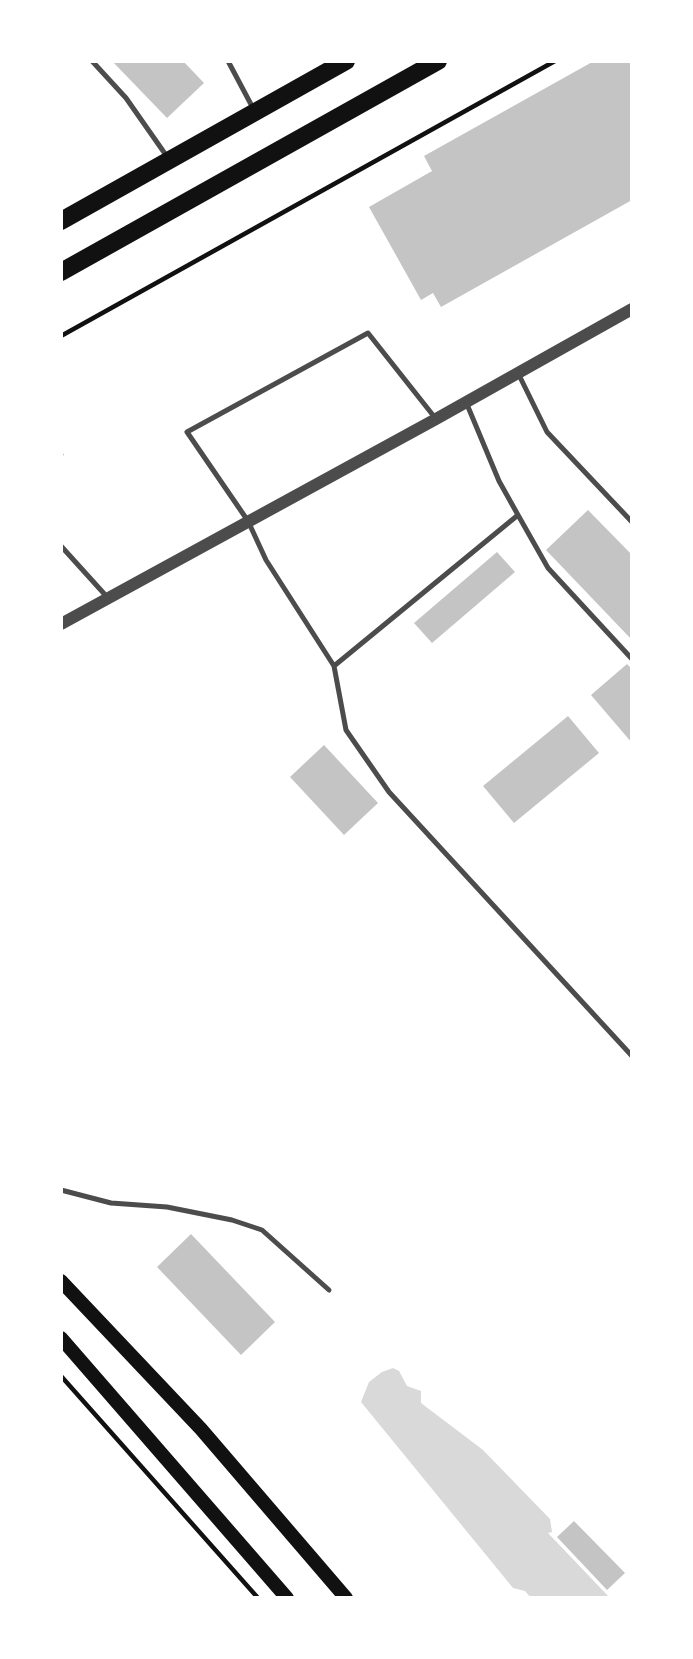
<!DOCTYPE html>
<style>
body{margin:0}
#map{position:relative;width:693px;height:1659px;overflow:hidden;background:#fff;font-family:Ubuntu,sans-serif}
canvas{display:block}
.frame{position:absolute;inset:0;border:63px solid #fff;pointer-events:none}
</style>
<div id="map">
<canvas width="693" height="1659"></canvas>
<div class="frame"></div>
</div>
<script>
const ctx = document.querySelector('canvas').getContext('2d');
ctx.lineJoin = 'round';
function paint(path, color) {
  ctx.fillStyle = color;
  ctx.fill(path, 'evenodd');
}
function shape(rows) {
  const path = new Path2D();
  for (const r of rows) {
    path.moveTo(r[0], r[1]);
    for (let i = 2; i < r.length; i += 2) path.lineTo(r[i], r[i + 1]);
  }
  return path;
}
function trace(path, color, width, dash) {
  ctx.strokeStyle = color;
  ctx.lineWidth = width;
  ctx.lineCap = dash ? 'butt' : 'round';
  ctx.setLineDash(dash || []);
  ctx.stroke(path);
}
paint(shape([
 [393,1368,399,1371,407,1386,421,1391,421,1403,483,1450,550,1519,552,1532,548,1533,610,1598,531,1598,525,1591,513,1588,361,1402,369,1382,382,1372]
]), '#d9d9d9');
paint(shape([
 [112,61,183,61,204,83,167,118],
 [594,61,632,61,632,200,441,307,433,293,421,300,369,207,432,171,424,156],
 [588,510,632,555,632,640,546,550],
 [497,552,515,572,432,643,414,623],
 [627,664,632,669,632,743,591,695],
 [568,716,599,753,514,823,483,786],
 [324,745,378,803,344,835,290,777],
 [191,1234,275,1322,241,1355,157,1267],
 [574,1521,625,1573,607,1590,557,1537]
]), '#c4c4c4');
trace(shape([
 [61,336,555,61],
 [61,454,61,455],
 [61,1376,258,1598]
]), '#111', 4.5);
trace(shape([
 [92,61,126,98,168,158],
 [228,61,254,110],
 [518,373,547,432,632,522],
 [466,402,499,481,518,515,334,666,346,730,389,792,632,1056],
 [518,515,548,568,632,659],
 [61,546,108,598],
 [334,666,266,560,248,521,187,432,368,333,436,419],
 [61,1190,111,1203,167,1207,232,1220,262,1230,329,1290]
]), '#4c4c4c', 5);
trace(shape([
 [61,624,436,419,632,309]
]), '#4c4c4c', 12);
trace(shape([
 [61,1281,201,1429,346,1598],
 [61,1338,287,1598]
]), '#111', 14);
trace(shape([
 [61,221,346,61],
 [61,272,438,61]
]), '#111', 18);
</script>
